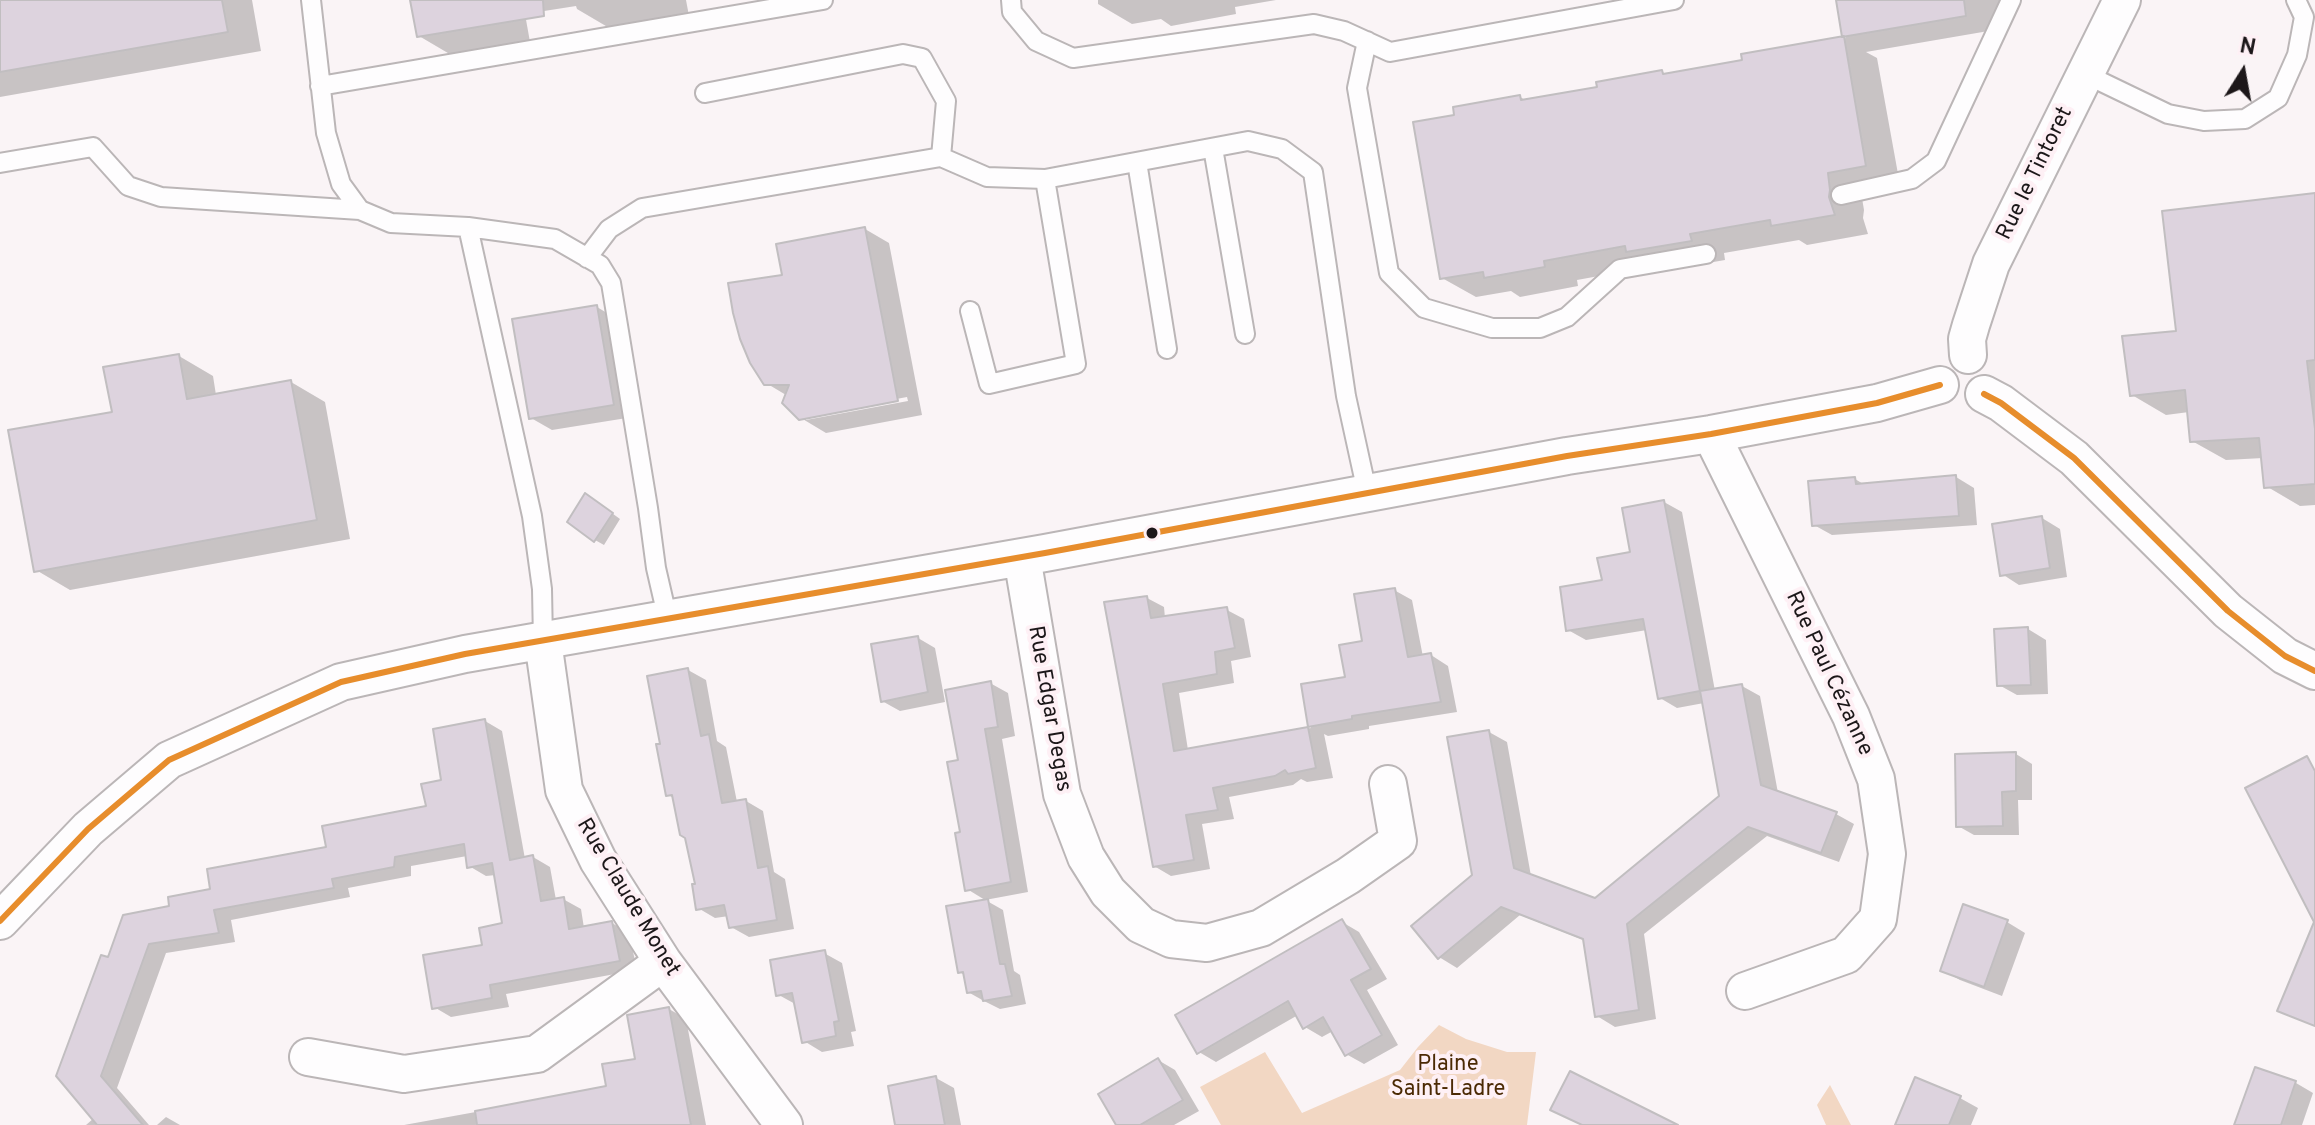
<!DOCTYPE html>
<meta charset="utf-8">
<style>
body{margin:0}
#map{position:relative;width:2315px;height:1125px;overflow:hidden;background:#faf4f6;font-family:Overpass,sans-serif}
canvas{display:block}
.north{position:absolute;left:2203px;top:32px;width:80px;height:80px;-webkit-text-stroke:6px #fef0f5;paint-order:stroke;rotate:11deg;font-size:22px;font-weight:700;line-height:32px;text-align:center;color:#1c1719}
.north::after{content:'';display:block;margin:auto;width:28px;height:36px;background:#1c1719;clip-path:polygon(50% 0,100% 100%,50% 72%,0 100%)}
</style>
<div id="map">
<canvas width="2315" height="1125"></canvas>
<div class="north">N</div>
</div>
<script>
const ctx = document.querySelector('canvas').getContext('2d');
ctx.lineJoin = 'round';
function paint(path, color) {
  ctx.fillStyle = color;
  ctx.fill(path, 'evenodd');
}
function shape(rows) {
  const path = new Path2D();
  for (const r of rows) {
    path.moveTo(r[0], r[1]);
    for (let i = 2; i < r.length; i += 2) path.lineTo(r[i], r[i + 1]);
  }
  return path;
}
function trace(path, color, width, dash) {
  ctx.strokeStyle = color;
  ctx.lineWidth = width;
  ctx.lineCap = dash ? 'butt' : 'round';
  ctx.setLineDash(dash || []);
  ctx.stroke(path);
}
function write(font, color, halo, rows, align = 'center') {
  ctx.font = font + ' Overpass,sans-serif';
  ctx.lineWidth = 8;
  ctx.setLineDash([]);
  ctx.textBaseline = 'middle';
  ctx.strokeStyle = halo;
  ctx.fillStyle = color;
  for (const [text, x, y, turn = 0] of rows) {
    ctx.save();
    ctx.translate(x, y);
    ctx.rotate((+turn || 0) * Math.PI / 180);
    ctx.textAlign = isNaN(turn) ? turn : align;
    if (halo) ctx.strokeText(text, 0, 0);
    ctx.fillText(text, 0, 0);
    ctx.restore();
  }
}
paint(shape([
 [1439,1025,1466,1039,1507,1052,1536,1052,1527,1125,1221,1125,1200,1087,1265,1052,1302,1113,1400,1070,1418,1047],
 [1830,1085,1851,1125,1826,1125,1817,1105]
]), '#f2d7c3');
paint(shape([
 [0,0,252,0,261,51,0,97],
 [413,0,686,0,689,16,611,29,577,9,576,6,525,14,530,42,453,56,419,36],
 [1098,0,1276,0,1235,7,1236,14,1171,26,1161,19,1132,24,1098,4],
 [1838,0,2001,0,2006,28,1866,52,1877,58,1900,185,1861,192,1864,210,1863,218,1868,234,1807,245,1799,240,1724,253,1725,260,1662,271,1654,266,1577,280,1578,286,1520,297,1511,291,1476,297,1442,278,1456,117,1520,97,1527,101,1599,89,1662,73,1667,76,1744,62,1743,55,1846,38,1844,36],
 [2315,195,2315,505,2300,506,2266,486,2263,458,2226,460,2192,441,2189,412,2166,415,2132,395,2179,333],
 [865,229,889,243,922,415,826,433,801,418,786,395,766,383,784,277],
 [907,397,908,401,806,420,806,416],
 [597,307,617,319,633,417,552,430,531,418],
 [179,356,213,376,216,395,291,382,325,402,350,539,70,590,36,570,114,414],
 [1956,477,1974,488,1977,525,1832,535,1814,525,1855,479,1865,485],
 [594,500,620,519,604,545,595,540],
 [1664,502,1682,512,1715,691,1742,686,1760,696,1778,793,1836,814,1854,824,1839,862,1767,836,1644,934,1656,1019,1615,1027,1597,1016,1586,941,1520,915,1457,968,1439,957,1474,876,1489,732,1507,742,1531,876,1596,900,1721,796,1704,703,1677,708,1660,698,1647,630,1586,640,1568,630,1604,582,1632,554],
 [2042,518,2060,529,2067,577,2019,585,2002,574],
 [1394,590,1412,600,1423,657,1431,655,1448,666,1457,712,1369,726,1369,729,1328,736,1324,734,1333,778,1307,782,1301,779,1293,785,1229,797,1234,819,1202,824,1210,869,1171,876,1154,866,1147,598,1164,607,1165,618,1227,610,1244,619,1251,657,1231,661,1234,683,1179,693,1188,750,1311,728,1303,686,1347,678,1364,643],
 [2028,629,2046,640,2048,694,2017,695,1999,685],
 [918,638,935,648,945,702,900,711,882,701],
 [688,670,706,680,717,741,726,747,737,802,746,801,763,811,774,872,785,879,794,929,749,937,731,927,729,916,715,918,698,908,697,885,687,837,674,798,668,795,662,745],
 [990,683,1008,693,1015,736,1002,739,1028,892,985,900,967,889,962,834,960,761],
 [485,721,502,731,525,859,533,857,550,867,556,900,563,899,581,909,584,928,612,923,629,933,637,970,506,994,509,1007,451,1017,434,1007,504,924,496,875,486,876,469,866,467,856,411,866,411,876,348,888,350,897,231,920,235,942,166,953,117,1088,149,1125,86,1125,94,1118,109,959,171,907,328,849,428,808],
 [2016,754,2032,764,2032,800,2018,800,2019,835,1974,835,1958,826],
 [987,901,1003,910,1014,971,1020,975,1026,1004,1000,1009,984,1001,968,992,965,975,959,972],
 [1342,922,1359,932,1387,979,1367,990,1398,1045,1364,1064,1346,1054,1333,1031,1322,1037,1305,1027,1298,1015,1216,1062,1199,1052],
 [2007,922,2025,933,2002,996,1960,980,1942,970],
 [824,953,842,963,856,1031,851,1032,854,1046,822,1052,804,1041,797,1005,777,994],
 [669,1009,686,1019,706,1125,404,1125,608,1088,637,1061],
 [1158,1060,1175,1070,1199,1111,1174,1125,1118,1125],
 [2256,1070,2296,1083,2313,1093,2302,1125,2243,1125],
 [936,1078,954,1088,961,1125,897,1125],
 [1960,1098,1978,1108,1971,1125,1898,1125],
 [166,1117,180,1125,157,1125]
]), '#0003');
const building = shape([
 [0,0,222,0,228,32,0,72,0,0],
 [410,0,543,0,544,16,417,37,410,0],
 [1836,0,1964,0,1966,16,1842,37,1836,0],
 [1844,36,1866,166,1828,173,1830,190,1829,197,1835,215,1771,226,1770,220,1690,234,1692,241,1626,252,1625,246,1544,261,1545,267,1484,278,1483,272,1440,279,1413,122,1454,115,1453,107,1520,95,1521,100,1597,87,1596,82,1662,70,1663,74,1742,60,1741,54,1844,36],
 [2315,193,2315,360,2307,361,2315,429,2315,484,2264,488,2259,438,2190,442,2185,390,2130,396,2122,336,2176,331,2162,211,2315,193],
 [865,227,898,401,799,420,782,403,789,385,764,385,750,363,740,339,733,313,728,283,782,275,776,244,865,227],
 [597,305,614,405,529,419,512,319,597,305],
 [179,354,187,399,291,380,317,520,34,572,8,430,112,412,103,367,179,354],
 [1956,475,1959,516,1812,526,1808,481,1855,477,1856,484,1956,475],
 [585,493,613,513,594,542,567,522,585,493],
 [1664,500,1700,691,1658,699,1643,619,1566,631,1560,587,1602,580,1597,558,1630,552,1622,508,1664,500],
 [2042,516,2050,568,2000,576,1992,524,2042,516],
 [1395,588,1408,657,1431,653,1441,702,1352,716,1352,719,1308,727,1301,684,1345,677,1339,645,1362,641,1354,594,1395,588],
 [1147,596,1151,618,1227,607,1235,648,1215,652,1217,674,1163,684,1174,751,1308,727,1316,768,1288,774,1285,770,1275,776,1213,788,1218,810,1186,815,1194,860,1153,867,1104,602,1147,596],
 [2028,627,2031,685,1997,686,1994,629,2028,627],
 [918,636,928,692,881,702,871,644,918,636],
 [688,668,701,736,709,734,722,803,746,799,758,868,768,866,777,920,729,928,724,905,696,910,692,884,695,884,685,838,680,835,672,795,666,796,656,744,660,744,647,676,688,668],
 [991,681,998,727,985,729,1011,882,965,891,955,833,960,832,947,762,958,760,945,690,991,681],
 [1742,684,1761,785,1837,812,1821,853,1748,827,1627,924,1639,1010,1595,1017,1583,939,1501,907,1438,959,1411,926,1472,875,1447,737,1489,730,1514,868,1595,898,1719,796,1700,691,1742,684],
 [485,719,510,860,533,855,541,901,564,897,569,929,612,921,620,961,490,985,492,998,432,1009,423,955,482,945,479,928,502,923,492,863,467,868,464,844,395,857,394,867,332,879,334,888,214,910,219,933,149,944,101,1076,143,1125,97,1125,56,1076,101,955,108,957,123,915,169,906,168,897,210,889,207,869,326,847,322,826,426,806,421,784,441,780,433,729,485,719],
 [2016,752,2016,791,2002,792,2003,826,1956,827,1955,754,2016,752],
 [2307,756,2315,771,2315,1026,2277,1011,2314,922,2245,788,2307,756],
 [988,899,1000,964,1005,964,1012,996,983,1001,981,991,967,993,963,972,958,973,946,906,988,899],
 [1963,904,2008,920,1984,987,1940,971,1963,904],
 [1342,919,1371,969,1351,980,1382,1035,1345,1056,1323,1017,1303,1029,1288,1001,1197,1054,1175,1015,1342,919],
 [825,950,839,1021,834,1022,836,1036,802,1043,792,993,776,996,770,960,825,950],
 [669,1007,691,1125,477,1125,475,1111,606,1086,602,1064,635,1059,627,1015,669,1007],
 [1158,1058,1183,1100,1140,1125,1116,1125,1098,1094,1158,1058],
 [2255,1067,2296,1081,2281,1125,2234,1125,2255,1067],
 [1570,1071,1678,1125,1582,1125,1550,1110,1570,1071],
 [936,1076,945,1125,895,1125,888,1086,936,1076],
 [1915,1077,1961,1096,1949,1125,1895,1125,1915,1077]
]);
paint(building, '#ddd3de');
trace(building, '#c1bec0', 2);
const lane = shape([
 [311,0,326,133,341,184,360,210,391,223,468,227,555,239,600,265,611,283,648,508,656,568,668,620],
 [1011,0,1012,12,1036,41,1073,58,1314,24,1344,31,1390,52,1674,0],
 [1367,41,1357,88,1389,273,1424,308,1492,328,1540,328,1567,317,1620,269,1706,254],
 [2085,74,2168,114,2204,121,2245,119,2278,98,2297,55,2304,17,2296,0],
 [320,86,823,0],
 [705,93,903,54,922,58,946,101,941,157],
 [1213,148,1245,334],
 [1137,162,1167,349],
 [0,163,93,147,128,186,161,197,360,210],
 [1841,195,1912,179,1936,161,2011,0],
 [468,227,532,516,542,589,543,641],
 [587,258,609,229,642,208,941,157,987,177,1045,179,1248,141,1282,149,1313,172,1346,396,1367,492],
 [970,311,989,384,1076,364,1045,179]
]);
const street = shape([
 [1968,355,1967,339,1971,325,1991,264,2122,0],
 [1984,394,2001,403,2074,458,2228,611,2285,656,2315,671],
 [1711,434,1851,716,1876,779,1887,854,1878,919,1846,955,1745,991],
 [1022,557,1062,794,1086,857,1108,892,1141,925,1171,939,1207,943,1261,928,1348,876,1398,841,1388,784],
 [543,641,564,790,598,860,663,962,784,1125],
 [0,921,88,829,169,760,341,682,465,654,1045,553,1567,456,1711,434,1877,403,1940,385],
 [308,1057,404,1074,537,1054,663,962]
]);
trace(lane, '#bbb6b7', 22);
trace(street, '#bbb6b7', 40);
trace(lane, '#fefdfe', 18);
trace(street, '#fefdfe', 36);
trace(shape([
 [1984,394,2001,403,2074,458,2228,611,2285,656,2315,671],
 [0,921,88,829,169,760,341,682,465,654,1045,553,1567,456,1711,434,1877,403,1940,385]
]), '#e78d2c', 6);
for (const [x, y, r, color] of [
 [1152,533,7,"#1c1719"]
]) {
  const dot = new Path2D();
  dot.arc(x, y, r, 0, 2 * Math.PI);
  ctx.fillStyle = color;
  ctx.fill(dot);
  trace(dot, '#fef0f5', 3);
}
write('22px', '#1c1719', '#fef0f5', [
 ["Rue le Tintoret",2036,174,-64],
 ["Rue Paul Cézanne",1828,674,65],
 ["Rue Edgar Degas",1048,709,80],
 ["Rue Claude Monet",627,898,59]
]);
write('22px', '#4b2a04', '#fef0f5', [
 ["Plaine",1448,1066],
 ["Saint-Ladre",1448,1091]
]);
</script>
